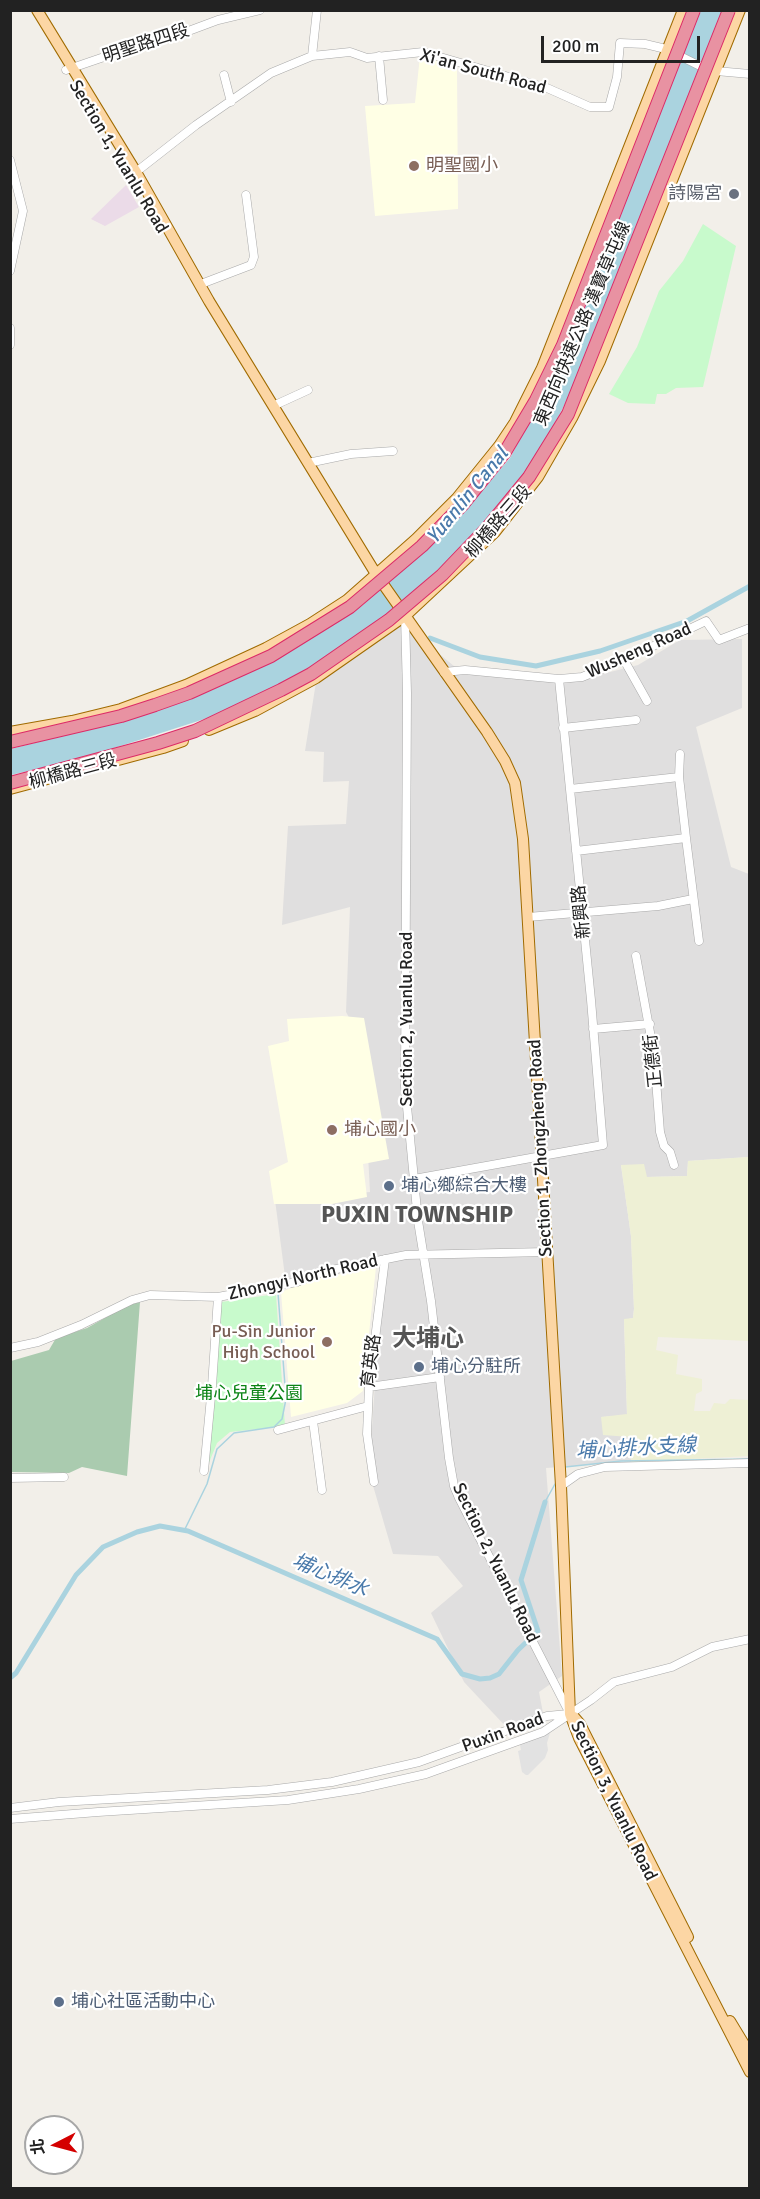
<!DOCTYPE html>
<meta charset="utf-8">
<style>
body{margin:0}
#map{position:relative;width:760px;height:2199px;overflow:hidden;background:#f2efe9;font-family:Signika,"Noto Sans TC",sans-serif}
canvas{display:block}
.frame{position:absolute;inset:0;border:12px solid #222;pointer-events:none}
.north{position:absolute;left:24px;top:2115px;width:60px;height:60px;box-sizing:border-box;background:#fff;border:2px solid #a7a7a7;border-radius:50%;rotate:264deg;font-size:16px;font-weight:700;line-height:24px;text-align:center;color:#222}
.north::after{content:'';display:block;margin:auto;width:21px;height:27px;background:#d40000;clip-path:polygon(50% 0,100% 100%,50% 72%,0 100%)}
.scale{position:absolute;left:541px;top:36px;width:159px;height:27px;box-sizing:border-box;border:3px solid #222;border-top:0;padding-left:8px;font-size:18px;line-height:21px;white-space:nowrap;color:#222;-webkit-text-stroke:4px #fff;paint-order:stroke}
</style>
<div id="map">
<canvas width="760" height="2199"></canvas>
<div class="frame"></div>
<div class="north">北</div>
<div class="scale">200 m</div>
</div>
<script>
const ctx = document.querySelector('canvas').getContext('2d');
ctx.lineJoin = 'round';
function paint(path, color) {
  ctx.fillStyle = color;
  ctx.fill(path, 'evenodd');
}
function shape(rows) {
  const path = new Path2D();
  for (const r of rows) {
    path.moveTo(r[0], r[1]);
    for (let i = 2; i < r.length; i += 2) path.lineTo(r[i], r[i + 1]);
  }
  return path;
}
function trace(path, color, width, dash) {
  ctx.strokeStyle = color;
  ctx.lineWidth = width;
  ctx.lineCap = dash ? 'butt' : 'round';
  ctx.setLineDash(dash || []);
  ctx.stroke(path);
}
function write(font, color, halo, rows, align = 'center') {
  ctx.font = font + ' Signika,"Noto Sans TC",sans-serif';
  ctx.lineWidth = 4.5;
  ctx.setLineDash([]);
  ctx.textBaseline = 'middle';
  ctx.strokeStyle = halo;
  ctx.fillStyle = color;
  for (const [text, x, y, turn = 0] of rows) {
    ctx.save();
    ctx.translate(x, y);
    ctx.rotate((+turn || 0) * Math.PI / 180);
    ctx.textAlign = isNaN(turn) ? turn : align;
    if (halo) ctx.strokeText(text, 0, 0);
    ctx.fillText(text, 0, 0);
    ctx.restore();
  }
}
paint(shape([
 [399,620,461,672,566,683,638,665,680,640,742,639,742,708,696,727,731,867,749,874,749,1157,688,1161,687,1176,646,1177,621,1165,631,1236,634,1309,633,1318,624,1320,627,1415,602,1417,631,1437,631,1462,546,1468,562,1676,539,1692,543,1713,509,1730,464,1682,431,1613,463,1586,438,1556,393,1554,369,1472,383,1265,286,1284,275,1200,370,1192,362,1041,346,1012,350,907,282,925,288,826,346,824,349,781,323,782,324,752,305,751,317,676]
]), '#e0dfdf');
paint(shape([
 [126,185,139,207,105,226,91,219]
]), '#ebdbe8');
paint(shape([
 [420,56,457,65,458,209,375,216,365,106,415,103],
 [342,1016,364,1018,389,1159,363,1164,367,1197,332,1204,274,1204,269,1171,288,1162,268,1046,289,1041,287,1019],
 [376,1267,363,1391,347,1403,291,1417,281,1292,312,1280]
]), '#ffffe5');
paint(shape([
 [749,1157,749,1341,658,1337,656,1350,678,1355,676,1374,702,1379,702,1391,696,1394,694,1411,710,1411,714,1403,725,1404,730,1399,749,1400,749,1456,631,1462,630,1437,603,1435,601,1417,627,1414,624,1319,633,1318,634,1309,631,1236,621,1165,644,1164,647,1177,687,1176,688,1161]
]), '#eef0d5');
paint(shape([
 [140,1302,127,1476,82,1467,69,1473,11,1472,11,1361,49,1350,56,1338,87,1328,128,1305]
]), '#aacbaf');
paint(shape([
 [703,224,736,246,703,387,676,388,666,394,657,394,655,404,628,403,609,394,637,347,659,291,683,261],
 [276,1294,285,1426,230,1432,217,1443,208,1465,221,1302]
]), '#c8facc');
paint(shape([
 [548,1731,550,1733,547,1743,548,1750,545,1758,528,1775,526,1775,522,1772,518,1751,521,1750,520,1745]
]), '#e2e2e2');
paint(shape([
 [697,11,726,11,583,369,551,431,526,472,462,548,395,608,308,672,220,714,80,759,11,775,11,749,124,720,228,683,363,605,461,514,510,458,552,378]
]), '#aad3df');
trace(shape([
 [565,1467,621,1461,750,1459],
 [545,1502,555,1484],
 [184,1531,207,1484,217,1449,234,1433,274,1427,282,1419,286,1399,278,1293]
]), '#aad3df', 1.5);
trace(shape([
 [430,638,480,657,536,666,600,651,687,621,750,586],
 [10,1678,16,1673,76,1575,103,1547,137,1532,160,1526,188,1531,437,1639,462,1674,480,1679,490,1678,499,1674,518,1650,538,1631,521,1580,545,1502]
]), '#aad3df', 5);
const minor = shape([
 [312,56,317,10],
 [379,56,383,100],
 [66,70,148,42,167,39,218,20,260,10],
 [224,75,231,102],
 [10,160,23,211,10,271],
 [136,172,196,125,271,73,312,56,350,52,367,58,423,52,547,88,590,107,609,107,617,77,620,43,645,44,666,49,704,68,716,71,750,74],
 [201,284,251,265,254,257,246,195],
 [10,328,10,345],
 [273,406,308,390],
 [308,463,351,454,393,451],
 [405,616,407,693,405,1086,418,1221,431,1301,449,1458,454,1486,459,1498,568,1710],
 [624,660,647,701],
 [444,672,465,670,559,679,582,677,624,660,706,621,719,640,750,628],
 [563,728,636,720],
 [680,754,679,777,686,838,699,941],
 [570,789,679,777],
 [576,851,686,838],
 [528,917,658,906,693,899],
 [636,956,654,1054,660,1132,664,1146,670,1152,674,1165],
 [593,1029,650,1024],
 [414,1179,603,1145,591,1000,559,679],
 [10,1348,38,1342,81,1325,132,1300,150,1295,218,1297,297,1282,322,1272,406,1255,547,1252],
 [369,1387,440,1377],
 [313,1421,322,1490],
 [278,1430,368,1406],
 [204,1471,212,1386,218,1297],
 [10,1478,64,1477],
 [374,1482,367,1434,369,1387,385,1259],
 [561,1486,578,1474,605,1467,750,1463],
 [10,1808,59,1802,268,1790,332,1782,419,1762,547,1716,568,1714],
 [10,1819,98,1812,288,1800,359,1789,426,1774,543,1732,591,1700,614,1682,672,1667,712,1647,750,1639]
]);
const major = shape([
 [37,10,136,172,209,301,376,574,487,732,505,761,515,783,523,839,561,1486,570,1714,579,1738,750,2072],
 [209,730,255,711,316,678,405,616,495,532,538,477,572,418,600,361,740,10],
 [10,732,72,721,121,709,186,685,266,648,310,624,347,600,416,539,457,498,499,446,515,422,542,368,683,10],
 [10,789,163,748,183,741],
 [574,1717,580,1724,688,1937],
 [730,2021,750,2054]
]);
trace(minor, '#a9a9a9', 9);
trace(major, '#a06b00', 12);
trace(minor, '#fff', 8);
trace(major, '#fcd6a4', 10);
const highwayBridge = shape([
 [10,742,121,716,155,705,189,693,271,656,350,607,422,546,463,504,505,452,536,400,563,345,694,10],
 [10,783,158,743,195,731,281,690,311,674,389,620,442,575,488,527,529,477,568,414,729,10]
]);
trace(highwayBridge, '#dc2a67', 14, []);
trace(highwayBridge, '#e892a2', 12);
for (const [x, y, r, color] of [
 [414,166,6,"#8d6e63"],
 [734,194,6,"#6b7280"],
 [332,1130,6,"#8d6e63"],
 [389,1186,6,"#5c6f8a"],
 [327,1342,6,"#8d6e63"],
 [419,1367,6,"#5c6f8a"],
 [59,2002,6,"#5c6f8a"]
]) {
  const dot = new Path2D();
  dot.arc(x, y, r, 0, 2 * Math.PI);
  ctx.fillStyle = color;
  ctx.fill(dot);
  trace(dot, '#fff', 2);
}
write('18px', '#222', '#fff', [
 ["明聖路四段",146,44,-18],
 ["Xi'an South Road",483,72,15],
 ["Section 1, Yuanlu Road",118,157,59],
 ["東西向快速公路 漢寶草屯線",583,324,-67],
 ["柳橋路三段",499,522,-49],
 ["Wusheng Road",639,651,-24],
 ["柳橋路三段",73,772,-15],
 ["新興路",582,912,-96],
 ["Section 2, Yuanlu Road",407,1019,-90],
 ["正德街",654,1061,-96],
 ["Section 1, Zhongzheng Road",541,1148,-93],
 ["Zhongyi North Road",303,1278,-13],
 ["育英路",372,1361,-83],
 ["Section 2, Yuanlu Road",495,1563,64],
 ["Puxin Road",503,1733,-20],
 ["Section 3, Yuanlu Road",613,1801,64]
]);
write('18px', '#785e54', '#fff', [
 ["明聖國小",426,166],
 ["埔心國小",344,1130],
 ["Pu-Sin Junior",315,1332,"right"],
 ["High School",315,1353,"right"]
], 'left');
write('18px', '#5b616d', '#fff', [
 ["詩陽宮",722,194]
], 'right');
write('18px', '#4e5e75', '#fff', [
 ["埔心鄉綜合大樓",401,1186],
 ["埔心分駐所",431,1367],
 ["埔心社區活動中心",71,2002]
], 'left');
write('18px', '#0c8416', '#fff', [
 ["埔心兒童公園",249,1394]
]);
write('italic 20px', '#4a7aab', '#fff', [
 ["Yuanlin Canal",468,496,-51],
 ["埔心排水支線",636,1449,-3],
 ["埔心排水",330,1576,23]
]);
write('bold 24px', '#555', '#fff', [
 ["PUXIN TOWNSHIP",417,1216],
 ["大埔心",428,1340]
]);
</script>
